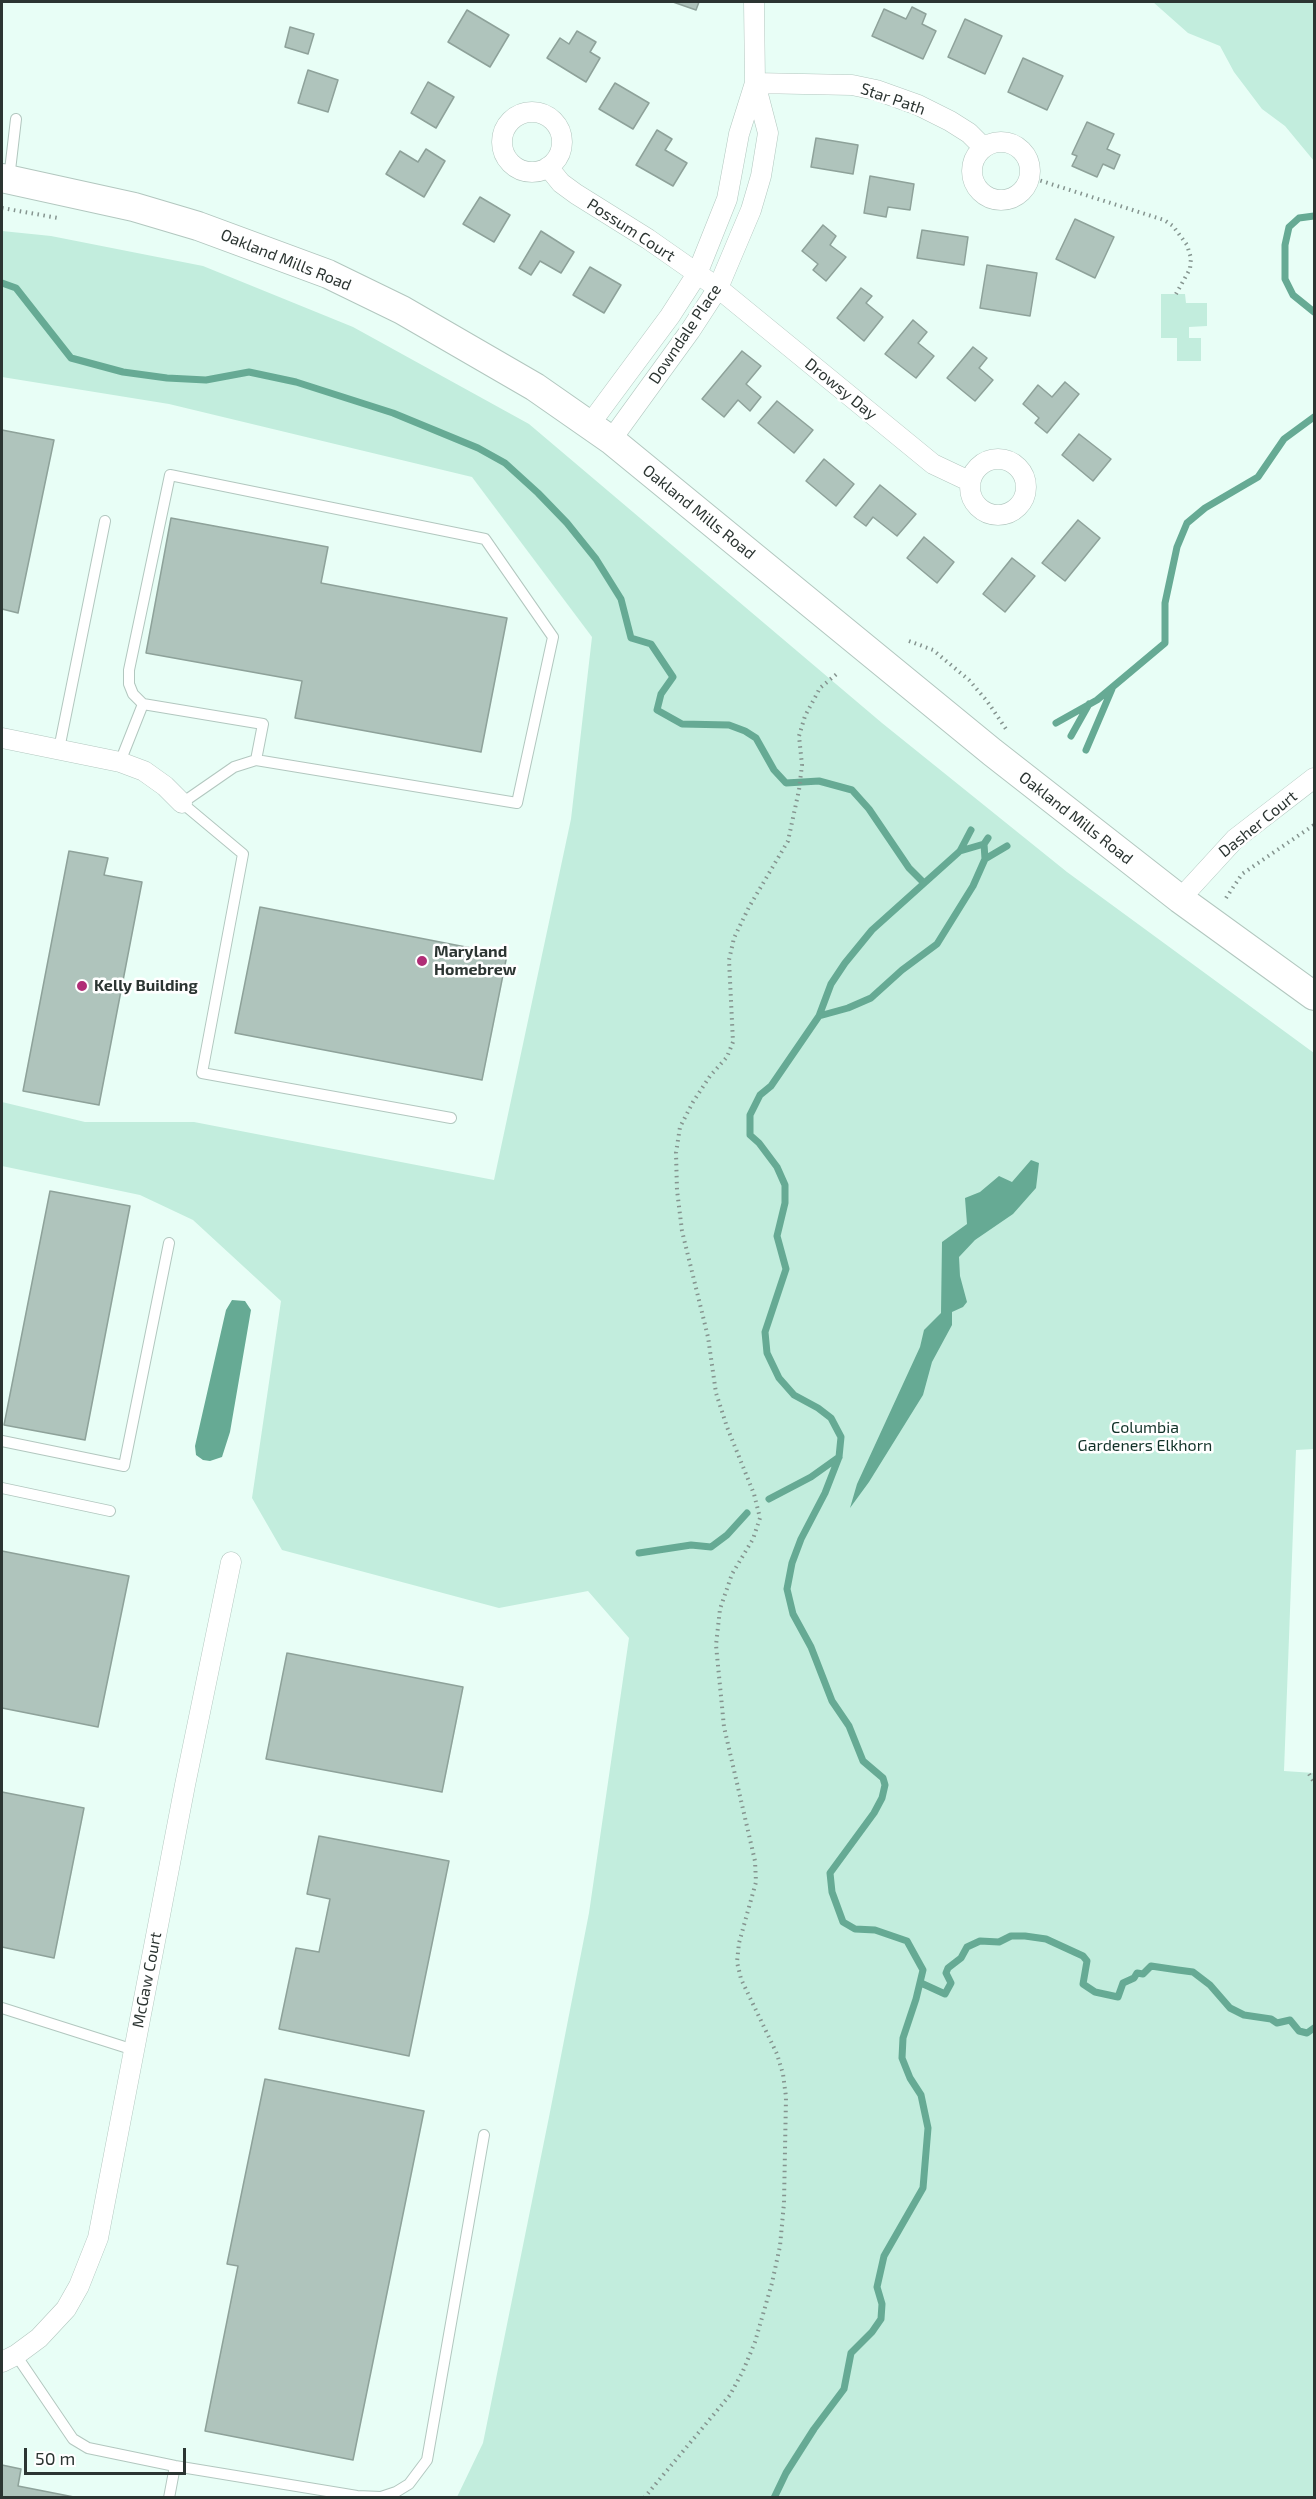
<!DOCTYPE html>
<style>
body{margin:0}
#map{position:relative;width:1316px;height:2499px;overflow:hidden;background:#e8fef6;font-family:"Exo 2",sans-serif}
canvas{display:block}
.frame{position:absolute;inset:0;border:3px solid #2c3532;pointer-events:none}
.scale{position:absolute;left:24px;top:2448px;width:162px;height:27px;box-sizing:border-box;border:3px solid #2c3532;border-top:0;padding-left:8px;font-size:18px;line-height:21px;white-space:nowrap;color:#2c3532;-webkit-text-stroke:4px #fff;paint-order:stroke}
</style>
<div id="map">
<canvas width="1316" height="2499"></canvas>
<div class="frame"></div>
<div class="scale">50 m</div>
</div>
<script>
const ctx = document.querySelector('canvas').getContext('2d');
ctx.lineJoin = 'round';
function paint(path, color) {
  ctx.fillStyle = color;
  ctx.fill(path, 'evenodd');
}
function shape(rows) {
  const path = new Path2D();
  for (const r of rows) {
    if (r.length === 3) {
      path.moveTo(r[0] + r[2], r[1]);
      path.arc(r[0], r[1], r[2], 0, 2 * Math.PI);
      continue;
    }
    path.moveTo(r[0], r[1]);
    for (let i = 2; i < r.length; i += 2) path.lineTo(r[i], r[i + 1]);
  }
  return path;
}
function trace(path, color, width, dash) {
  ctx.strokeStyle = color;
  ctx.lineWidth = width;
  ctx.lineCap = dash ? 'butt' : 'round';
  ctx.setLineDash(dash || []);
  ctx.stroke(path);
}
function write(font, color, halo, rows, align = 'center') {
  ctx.font = font + ' "Exo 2",sans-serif';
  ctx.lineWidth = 5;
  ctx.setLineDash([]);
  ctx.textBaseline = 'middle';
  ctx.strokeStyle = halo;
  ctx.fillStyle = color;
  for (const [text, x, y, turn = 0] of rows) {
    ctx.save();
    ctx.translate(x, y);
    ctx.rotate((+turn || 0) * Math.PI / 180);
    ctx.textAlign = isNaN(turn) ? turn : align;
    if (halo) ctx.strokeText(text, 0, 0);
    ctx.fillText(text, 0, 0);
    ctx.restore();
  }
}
paint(shape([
 [1153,2,1314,2,1314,161,1285,126,1262,109,1234,72,1220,46,1188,33],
 [2,231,51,236,203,266,353,327,529,424,882,723,1067,872,1314,1053,1314,1449,1296,1450,1284,1771,1314,1773,1314,2497,457,2497,483,2443,549,2117,589,1913,629,1638,588,1591,499,1608,282,1550,252,1498,281,1301,193,1220,140,1195,2,1166,2,1102,85,1122,194,1122,494,1180,571,819,592,637,472,477,169,404,2,377],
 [1161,294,1185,294,1186,303,1207,303,1207,326,1189,327,1189,338,1201,338,1201,361,1177,361,1177,338,1161,338]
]), '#c2eddd');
paint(shape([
 [1031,1160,1039,1163,1036,1188,1013,1214,975,1240,959,1257,960,1276,967,1302,963,1307,952,1312,952,1325,932,1362,923,1395,869,1482,850,1508,857,1484,920,1347,924,1330,941,1313,942,1242,967,1224,965,1198,980,1192,999,1176,1012,1182],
 [232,1300,245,1301,251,1310,230,1432,222,1457,210,1461,203,1460,196,1455,195,1446,226,1310]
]), '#66aa94');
trace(shape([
 [1314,216,1299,218,1289,227,1285,245,1285,279,1293,295,1314,312],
 [2,283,16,288,71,358,123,372,167,378,206,380,249,372,296,382,393,413,478,448,505,463,538,493,567,523,596,559,621,599,631,638,651,644,673,677,661,694,657,710,682,724,729,725,745,731,756,738,774,770,786,783,819,781,852,790,869,809,909,868,924,883],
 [1056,723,1097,700,1165,643,1165,603,1177,547,1187,523,1205,508,1258,477,1284,439,1314,417],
 [1071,736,1089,704],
 [1086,750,1112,689],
 [984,844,985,859,1007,846],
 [960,851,984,844,988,838],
 [819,1016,848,1008,871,998,902,970,937,944,973,886,985,859],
 [769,1499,811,1477,839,1457],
 [639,1553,691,1545,711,1547,727,1535,747,1513],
 [921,1983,945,1994,951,1983,946,1973,948,1968,961,1958,967,1947,980,1941,999,1942,1011,1936,1025,1936,1046,1939,1083,1956,1087,1961,1083,1984,1095,1992,1118,1997,1123,1983,1134,1978,1137,1973,1143,1974,1151,1966,1178,1970,1193,1972,1210,1985,1230,2008,1244,2015,1271,2019,1277,2023,1290,2020,1299,2031,1307,2033,1314,2028],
 [774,2498,786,2473,814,2429,844,2389,851,2353,872,2332,881,2319,882,2304,877,2287,884,2256,923,2188,928,2128,921,2095,910,2078,902,2058,903,2038,916,1999,923,1970,907,1941,875,1930,855,1929,843,1922,832,1892,830,1873,874,1813,882,1798,885,1785,883,1778,863,1761,849,1726,832,1701,811,1647,793,1614,787,1589,792,1563,801,1539,825,1493,839,1457,841,1437,831,1418,818,1408,794,1395,779,1378,767,1353,765,1332,786,1269,777,1236,785,1203,785,1185,777,1167,759,1143,750,1135,750,1115,760,1095,771,1086,819,1016,831,984,845,963,872,930,960,851,971,830]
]), '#66aa94', 7);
const building = shape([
 [673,2,699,2,696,10,673,2],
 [912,7,926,14,922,24,936,31,923,59,872,36,884,9,906,19,912,7],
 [467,10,509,35,490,67,448,42,467,10],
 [965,19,1002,36,985,74,948,57,965,19],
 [290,27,314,34,308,54,285,47,290,27],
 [577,31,596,42,590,52,600,58,586,82,547,58,560,38,569,44,577,31],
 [1023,58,1063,76,1047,110,1008,92,1023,58],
 [308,70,338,80,328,112,298,103,308,70],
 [428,82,454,97,436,128,411,113,428,82],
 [615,83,649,103,633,129,599,109,615,83],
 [1087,122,1114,134,1107,149,1120,155,1114,169,1103,164,1097,177,1072,166,1077,156,1072,154,1087,122],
 [657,130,672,139,665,150,687,163,673,186,636,165,657,130],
 [816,138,858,145,853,174,811,167,816,138],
 [426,149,445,161,424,197,386,174,400,151,418,162,426,149],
 [870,176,914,184,910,210,888,207,886,217,864,213,870,176],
 [480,197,510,215,494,242,463,224,480,197],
 [1075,219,1114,237,1095,278,1056,259,1075,219],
 [823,225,836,236,830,245,846,257,826,281,813,270,818,264,802,251,823,225],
 [922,230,968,237,964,265,917,258,922,230],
 [541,231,574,252,561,273,540,261,531,275,519,268,541,231],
 [987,265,1037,273,1030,316,980,308,987,265],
 [590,267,621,285,604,313,573,295,590,267],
 [861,288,872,296,866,303,883,317,864,341,837,318,861,288],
 [913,320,927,332,918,343,934,356,916,378,885,354,913,320],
 [973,347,987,358,979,368,993,380,975,401,947,378,973,347],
 [742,351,761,366,746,384,761,397,750,411,738,400,724,417,702,399,742,351],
 [1065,382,1079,394,1047,433,1035,423,1039,418,1023,404,1038,385,1052,397,1065,382],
 [777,401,813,430,794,453,758,423,777,401],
 [2,430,54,440,18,613,2,609,2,430],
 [1079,434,1111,459,1093,481,1062,455,1079,434],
 [824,459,854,484,836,506,806,481,824,459],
 [880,485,916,514,897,536,873,517,866,526,854,517,880,485],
 [171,518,328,547,321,583,507,618,481,752,295,718,302,681,146,653,171,518],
 [1078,520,1100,538,1065,581,1042,563,1078,520],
 [924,537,954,562,937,583,907,558,924,537],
 [1012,558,1035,576,1005,612,983,594,1012,558],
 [69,851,108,858,104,875,142,882,99,1105,23,1091,69,851],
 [260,907,507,955,482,1080,235,1033,260,907],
 [50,1191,130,1206,85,1440,4,1425,50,1191],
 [2,1551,129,1576,98,1727,2,1708,2,1551],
 [287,1653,463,1687,442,1792,266,1759,287,1653],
 [2,1792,84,1808,54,1958,2,1947,2,1792],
 [319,1836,449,1861,409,2056,279,2029,296,1948,319,1952,330,1899,307,1894,319,1836],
 [265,2079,424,2111,353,2460,205,2431,238,2266,227,2264,265,2079],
 [2,2465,21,2469,18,2486,79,2498,2,2498,2,2465]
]);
paint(building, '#afc4bc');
trace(building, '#8ea29a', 1.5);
const lane = shape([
 [9,179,16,119],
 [170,475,485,539,553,637,517,803,256,760,263,724,143,704,133,694,129,684,129,670,170,475],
 [59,749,105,521],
 [256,760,234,767,182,803,243,854,202,1073,451,1118],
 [120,762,143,704],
 [2,1441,124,1466,169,1243],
 [2,1488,110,1511],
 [2,2008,134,2050],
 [16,2355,73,2439,88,2448,175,2466,357,2496,381,2497,396,2492,409,2484,427,2460,484,2135],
 [169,2498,175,2466]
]);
const street = shape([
 [755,83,852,85,876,90,918,105,950,121,969,133,983,147],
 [532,142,30],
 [1001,171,29],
 [548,167,561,183,576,194,648,239,718,288,933,464,969,481],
 [590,424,670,316,697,274,727,199,739,134,755,83],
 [611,440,690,331,718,288,751,210,761,176,768,133,755,83,754,2],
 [998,487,28],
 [2,738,120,762,144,771,165,786,182,803],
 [1180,899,1235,839,1314,778],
 [2,2362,16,2355,39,2338,66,2309,79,2286,98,2238,185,1785,231,1562]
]);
const secondary = shape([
 [2,178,134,207,198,226,328,274,402,310,535,387,611,440,992,752,1180,899,1314,996]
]);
trace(lane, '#b2c7bf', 12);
trace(street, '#b2c7bf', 21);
trace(secondary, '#b2c7bf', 30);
trace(shape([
 [1029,177,1164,220,1173,226,1187,245,1191,258,1190,269,1176,294],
 [2,208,58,218],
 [909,641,933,650,969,680,987,701,1006,729],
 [1226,898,1242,874,1314,825],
 [1309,1774,1314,1782],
 [644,2498,730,2395,743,2371,755,2342,772,2283,780,2246,784,2203,786,2097,783,2074,777,2054,741,1979,737,1962,739,1943,756,1882,755,1861,724,1727,716,1645,720,1609,732,1574,753,1539,760,1518,754,1494,727,1427,716,1393,708,1337,682,1231,677,1190,676,1153,680,1127,693,1102,710,1076,727,1057,733,1042,729,960,734,938,749,907,788,841,799,790,802,765,799,736,805,716,820,688,839,672]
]), '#85948f', 4, [1.5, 4.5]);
trace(lane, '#fff', 10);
trace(street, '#fff', 20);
trace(secondary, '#fff', 28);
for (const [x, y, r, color] of [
 [422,961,6,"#b02d76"],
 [82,986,6,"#b02d76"]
]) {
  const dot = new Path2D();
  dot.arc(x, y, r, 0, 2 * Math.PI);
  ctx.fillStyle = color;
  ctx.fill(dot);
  trace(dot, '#fff', 2);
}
write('16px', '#2c3532', '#fff', [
 ["Star Path",893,99,19],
 ["Possum Court",631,230,33],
 ["Oakland Mills Road",286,260,22],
 ["Downdale Place",685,334,-56],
 ["Drowsy Day",841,389,39],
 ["Oakland Mills Road",699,512,39],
 ["Oakland Mills Road",1076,818,38],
 ["Dasher Court",1258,824,-39],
 ["McGaw Court",147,1980,-79]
]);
write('bold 16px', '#2c3532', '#fff', [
 ["Maryland",434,952],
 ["Homebrew",434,970],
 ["Kelly Building",94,986]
], 'left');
write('16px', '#113228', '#fff', [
 ["Columbia",1145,1428],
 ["Gardeners Elkhorn",1145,1446]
]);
</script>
